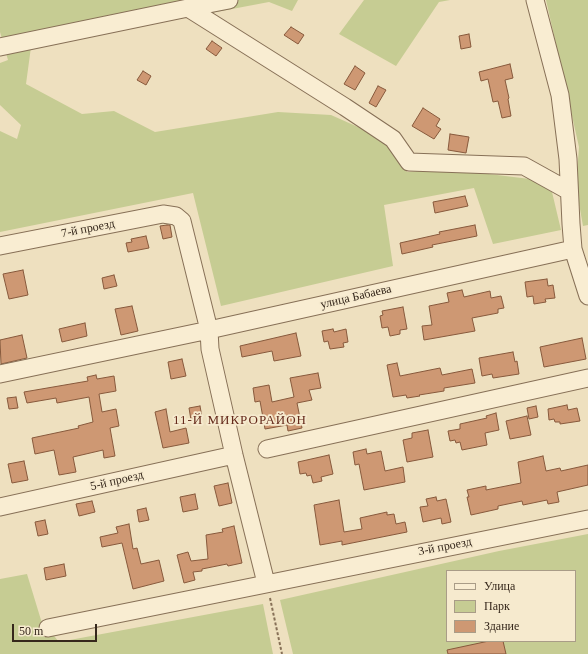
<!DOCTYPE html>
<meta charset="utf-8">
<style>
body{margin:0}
#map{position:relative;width:588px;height:654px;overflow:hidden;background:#eee0bf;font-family:"Times New Roman",serif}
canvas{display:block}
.legend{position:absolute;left:446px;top:570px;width:130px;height:72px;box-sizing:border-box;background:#f6eace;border:1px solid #a99c87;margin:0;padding:5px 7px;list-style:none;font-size:12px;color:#36281c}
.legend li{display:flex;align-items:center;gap:8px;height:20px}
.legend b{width:20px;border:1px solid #a99c87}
.scale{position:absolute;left:12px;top:624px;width:85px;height:18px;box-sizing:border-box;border:2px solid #36281c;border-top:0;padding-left:5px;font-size:12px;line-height:14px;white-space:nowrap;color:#36281c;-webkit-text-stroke:3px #f6eace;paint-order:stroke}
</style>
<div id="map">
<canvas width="588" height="654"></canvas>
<ul class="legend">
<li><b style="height:5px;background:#f9edd2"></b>Улица</li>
<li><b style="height:11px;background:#c6cc93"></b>Парк</li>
<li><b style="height:11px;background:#ce9873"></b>Здание</li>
</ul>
<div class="scale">50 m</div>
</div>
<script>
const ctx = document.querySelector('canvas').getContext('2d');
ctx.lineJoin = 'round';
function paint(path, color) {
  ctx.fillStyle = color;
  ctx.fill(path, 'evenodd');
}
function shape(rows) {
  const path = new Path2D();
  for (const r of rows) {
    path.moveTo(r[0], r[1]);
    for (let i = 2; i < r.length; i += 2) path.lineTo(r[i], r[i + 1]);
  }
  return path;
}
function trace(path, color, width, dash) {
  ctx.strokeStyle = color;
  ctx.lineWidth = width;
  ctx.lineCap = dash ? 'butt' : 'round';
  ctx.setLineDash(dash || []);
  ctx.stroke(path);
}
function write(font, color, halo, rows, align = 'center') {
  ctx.font = font + ' "Times New Roman",serif';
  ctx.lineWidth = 3.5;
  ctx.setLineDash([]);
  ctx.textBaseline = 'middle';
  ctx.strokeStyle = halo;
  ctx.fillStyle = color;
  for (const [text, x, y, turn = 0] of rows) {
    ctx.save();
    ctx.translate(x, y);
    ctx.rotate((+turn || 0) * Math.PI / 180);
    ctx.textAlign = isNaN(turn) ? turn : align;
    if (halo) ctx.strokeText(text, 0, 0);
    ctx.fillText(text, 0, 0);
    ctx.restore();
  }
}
paint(shape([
 [0,0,298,0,292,11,269,2,31,47,26,84,82,114,114,111,155,132,278,112,331,115,385,139,407,172,447,169,530,179,552,192,561,230,493,244,474,188,384,205,393,266,221,306,193,193,0,232,0,131,17,139,21,125,0,105,0,63,8,60,0,32],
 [364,0,450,0,439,2,396,66,339,34],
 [546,0,588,0,588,225,583,226,576,187,579,147],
 [588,534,588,654,293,654,280,600,499,551],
 [447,571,575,571,575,641,447,641],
 [27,574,41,620,59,642,263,604,273,654,0,654,0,579]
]), '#c6cc93');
const building = shape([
 [291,27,304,35,298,44,284,35,291,27],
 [469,34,471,47,461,49,459,36,469,34],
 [212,41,222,48,216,56,206,49,212,41],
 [510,64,513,78,505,80,509,98,508,99,511,116,502,118,498,101,493,102,488,79,481,81,479,72,510,64],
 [355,66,365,73,355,90,344,84,355,66],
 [143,71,151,76,146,85,137,80,143,71],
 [378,86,386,90,376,107,369,103,378,86],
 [423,108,440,119,436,126,441,129,434,139,412,126,423,108],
 [450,134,469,137,466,153,448,150,450,134],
 [465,196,468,206,435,213,433,202,465,196],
 [167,225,170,225,172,237,163,239,160,226,167,225],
 [475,225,477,236,432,245,433,247,402,254,400,243,440,234,439,232,475,225],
 [146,236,149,248,128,252,126,243,132,242,131,239,146,236],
 [23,270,28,295,9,299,3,274,23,270],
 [114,275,117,286,104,289,102,278,114,275],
 [547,279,548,286,553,285,555,298,545,299,546,302,534,304,533,296,527,297,525,282,547,279],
 [462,290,464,297,490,291,491,298,501,296,504,308,498,309,498,313,472,318,475,331,424,340,422,326,432,325,429,306,449,302,447,293,462,290],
 [132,306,138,331,121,335,115,309,132,306],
 [403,307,407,329,400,330,400,334,390,336,388,327,382,328,380,316,383,315,382,311,403,307],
 [85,323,87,336,62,342,59,329,85,323],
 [333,329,334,332,346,329,348,342,343,343,344,347,330,349,328,341,324,342,322,331,333,329],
 [296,333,301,356,274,361,272,351,242,357,240,346,296,333],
 [22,335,27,358,1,364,0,340,22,335],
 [582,338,586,359,544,367,540,347,582,338],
 [513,352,515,362,517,361,519,374,493,378,492,374,482,376,479,358,513,352],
 [182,359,186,376,171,379,168,362,182,359],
 [397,363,400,376,440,368,442,375,472,369,475,383,444,388,444,391,419,395,420,396,407,398,406,395,393,397,387,365,397,363],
 [318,373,321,388,309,390,312,400,297,403,302,428,288,431,287,425,265,429,260,401,255,402,253,388,269,385,272,402,294,397,290,378,318,373],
 [96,375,97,379,114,376,116,391,99,394,102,412,116,409,119,426,110,428,115,456,104,458,103,450,73,457,76,472,59,475,54,450,35,454,32,438,79,428,78,426,93,422,89,397,57,403,56,398,27,403,24,392,88,381,87,377,96,375],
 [16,397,18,408,9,409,7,398,16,397],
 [567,405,568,410,577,408,580,421,560,424,560,422,555,422,554,419,549,420,548,409,567,405],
 [200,406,202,417,191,420,189,408,200,406],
 [536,406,538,417,529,419,527,408,536,406],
 [166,409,170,432,186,428,189,443,163,448,155,412,166,409],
 [496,413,499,430,485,433,487,445,462,450,460,442,456,443,455,440,450,441,448,431,460,429,460,424,487,418,486,416,496,413],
 [527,416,531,435,510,439,506,421,527,416],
 [428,430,433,457,407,462,403,440,412,438,412,433,428,430],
 [366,449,367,454,381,451,385,471,403,467,405,482,364,490,359,464,355,465,353,452,366,449],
 [329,455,333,474,321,477,322,481,313,483,311,475,307,476,306,473,300,474,298,462,329,455],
 [543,456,546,471,560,468,561,471,588,465,588,485,557,492,559,502,548,504,547,500,523,505,522,501,498,506,498,509,471,515,467,497,469,497,467,490,486,486,486,490,521,483,518,462,543,456],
 [24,461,28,480,12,483,8,464,24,461],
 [228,483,232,503,219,506,214,486,228,483],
 [195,494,198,509,183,512,180,497,195,494],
 [436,497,437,501,446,499,451,522,442,524,441,518,423,522,420,507,428,506,426,499,436,497],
 [339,500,344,532,362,529,360,518,387,512,387,515,394,514,396,524,405,522,407,532,342,545,342,541,320,545,314,505,339,500],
 [92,501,95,512,79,516,76,504,92,501],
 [146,508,149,520,139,522,137,510,146,508],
 [45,520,48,534,38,536,35,522,45,520],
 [129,524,133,549,137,548,141,564,159,560,164,581,133,589,122,543,102,547,100,537,118,533,116,527,129,524],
 [234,526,242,563,228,566,227,564,202,569,202,571,193,572,195,580,184,583,177,555,188,552,191,561,208,559,206,535,223,532,222,529,234,526],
 [64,564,66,576,46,580,44,568,64,564],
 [489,641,503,641,506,654,448,654,447,650,489,641]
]);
paint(building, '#ce9873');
trace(building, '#87593c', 1);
const minor = shape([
 [229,0,188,8,345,107,393,139,409,162,524,166,569,191],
 [535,0,560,95,568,159,571,224,573,249],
 [0,47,188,8],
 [0,246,163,214,176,216,182,221,209,330,210,349,234,455,266,583],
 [0,374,209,330,573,249,588,296],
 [267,449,588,378],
 [0,507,234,455],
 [48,628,588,519]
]);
trace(minor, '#877057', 19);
trace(shape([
 [270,598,282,654]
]), '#877057', 2, [3, 2]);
trace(minor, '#f9edd2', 17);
write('12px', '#36281c', '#f6eace', [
 ["7-й проезд",88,229,-11],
 ["улица Бабаева",356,297,-13],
 ["5-й проезд",117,481,-13],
 ["3-й проезд",445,547,-11]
]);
ctx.letterSpacing = '1px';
write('13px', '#64291a', '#f6eace', [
 ["11-Й МИКРОРАЙОН",240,421]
]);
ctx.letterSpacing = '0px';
</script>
